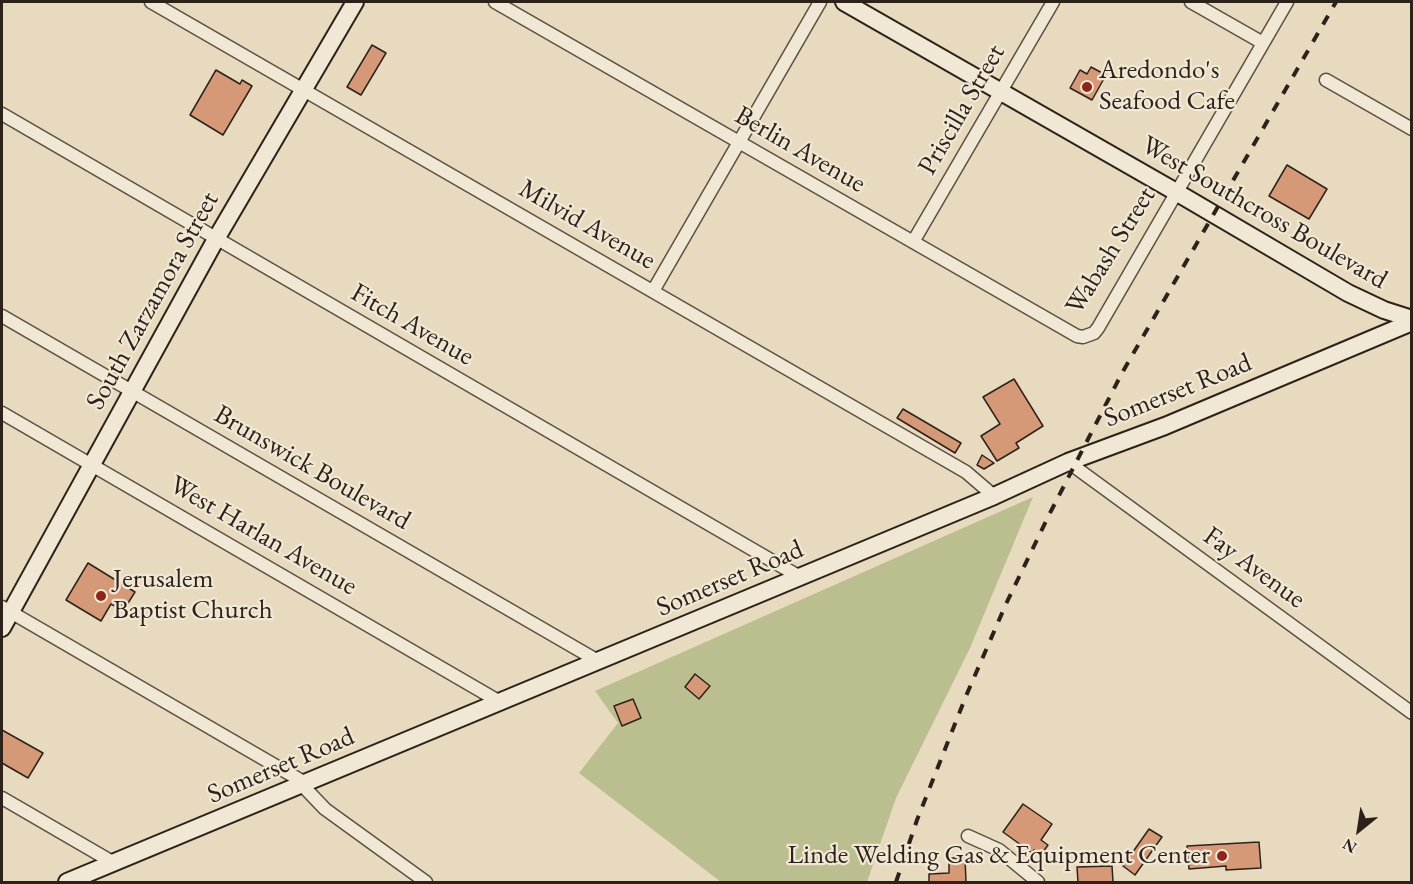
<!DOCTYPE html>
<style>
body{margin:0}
#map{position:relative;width:1413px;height:884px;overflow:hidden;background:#e8dabf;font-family:"EB Garamond",serif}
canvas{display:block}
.frame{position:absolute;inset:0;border:3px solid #2d221a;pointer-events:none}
.north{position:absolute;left:1329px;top:800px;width:60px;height:60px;-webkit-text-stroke:4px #f0e7d5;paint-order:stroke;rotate:210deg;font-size:16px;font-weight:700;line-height:24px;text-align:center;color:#2d221a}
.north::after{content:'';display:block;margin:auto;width:21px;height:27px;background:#2d221a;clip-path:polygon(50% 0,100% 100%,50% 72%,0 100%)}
</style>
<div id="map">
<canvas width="1413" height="884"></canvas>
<div class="frame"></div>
<div class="north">N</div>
</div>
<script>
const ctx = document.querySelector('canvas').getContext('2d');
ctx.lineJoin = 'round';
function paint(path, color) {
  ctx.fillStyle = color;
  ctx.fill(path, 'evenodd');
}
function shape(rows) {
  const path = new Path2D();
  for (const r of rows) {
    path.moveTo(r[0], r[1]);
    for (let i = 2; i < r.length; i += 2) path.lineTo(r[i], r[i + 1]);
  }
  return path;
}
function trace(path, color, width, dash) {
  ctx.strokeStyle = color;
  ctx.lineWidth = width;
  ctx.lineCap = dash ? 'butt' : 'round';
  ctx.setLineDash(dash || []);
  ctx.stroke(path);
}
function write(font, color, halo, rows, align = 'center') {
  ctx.font = font + ' "EB Garamond",serif';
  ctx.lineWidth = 4.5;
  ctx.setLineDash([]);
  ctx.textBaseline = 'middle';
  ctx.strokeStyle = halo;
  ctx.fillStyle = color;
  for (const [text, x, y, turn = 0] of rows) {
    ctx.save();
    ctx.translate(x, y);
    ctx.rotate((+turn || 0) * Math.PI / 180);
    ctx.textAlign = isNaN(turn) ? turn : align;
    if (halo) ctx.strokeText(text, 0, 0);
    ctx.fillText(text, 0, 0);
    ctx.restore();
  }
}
paint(shape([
 [1033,497,970,648,896,798,867,882,721,882,579,773,618,723,595,691]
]), '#bbbe8e');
const building = shape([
 [372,45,386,53,361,95,347,87,372,45],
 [1091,67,1106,75,1092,100,1070,88,1080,70,1087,74,1091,67],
 [216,70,240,84,242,80,252,86,223,135,190,115,216,70],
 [1287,165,1327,189,1309,219,1269,196,1287,165],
 [1014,379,1043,426,1016,443,1019,448,997,461,981,436,1000,424,983,397,1014,379],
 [903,409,961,443,955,453,897,418,903,409],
 [982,455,994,463,984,469,977,465,982,455],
 [88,563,135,592,125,608,116,602,114,606,111,604,101,621,66,600,88,563],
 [695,674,710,686,699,699,685,687,695,674],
 [633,699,641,718,622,726,614,706,633,699],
 [2,730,43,753,28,778,2,763,2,730],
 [1023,804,1052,824,1041,840,1048,845,1041,855,1034,850,1032,853,1003,832,1023,804],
 [1149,829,1162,837,1135,875,1123,866,1149,829],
 [1259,842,1261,868,1226,870,1226,866,1189,869,1187,846,1259,842],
 [949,858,965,858,966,882,929,882,929,874,949,873,949,858],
 [1112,866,1113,882,1078,882,1077,867,1112,866]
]);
paint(building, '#d69978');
trace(building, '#2d221a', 1.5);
const minor = shape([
 [151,2,966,472,994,496],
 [495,2,1077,336,1083,337,1094,333,1098,328,1287,2],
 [1191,2,1263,43],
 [1326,80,1412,129],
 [2,114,800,577],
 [913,242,1053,2],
 [653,291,820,2],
 [2,316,598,661],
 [2,413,500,702],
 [1068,462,1412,713],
 [2,607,307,784],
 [303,786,325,809,426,882],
 [2,798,114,863],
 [968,836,999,850,1038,882]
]);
const secondary = shape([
 [844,2,1176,192,1348,293,1384,310,1412,319],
 [2,628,216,239,355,2],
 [67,882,994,496,1068,462,1165,426,1412,322]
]);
trace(minor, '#5c5043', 15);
trace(secondary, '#2d221a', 20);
trace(minor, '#f0e7d5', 12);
trace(secondary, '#f0e7d5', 16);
trace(shape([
 [896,882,917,820,966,696,1006,604,1049,515,1122,373,1336,2]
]), '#2d221a', 4, [10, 10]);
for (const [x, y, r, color] of [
 [1087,87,6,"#8f2418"],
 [101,596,6,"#8f2418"],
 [1222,856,6,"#8f2418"]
]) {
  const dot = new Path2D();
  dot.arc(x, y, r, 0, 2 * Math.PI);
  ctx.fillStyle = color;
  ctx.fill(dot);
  trace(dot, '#f0e7d5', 2);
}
write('27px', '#2d221a', '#f0e7d5', [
 ["Aredondo's",1099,71],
 ["Seafood Cafe",1099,102],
 ["Jerusalem",113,580],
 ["Baptist Church",113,611],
 ["Linde Welding Gas & Equipment Center",1210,856,"right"]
], 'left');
write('27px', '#2d221a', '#f0e7d5', [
 ["Priscilla Street",962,110,-60],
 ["Berlin Avenue",800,150,30],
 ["West Southcross Boulevard",1264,213,30],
 ["Milvid Avenue",587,225,30],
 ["Wabash Street",1111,251,-58],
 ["South Zarzamora Street",153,301,-61],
 ["Fitch Avenue",412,325,30],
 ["Somerset Road",1178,391,-22],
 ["Brunswick Boulevard",312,468,30],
 ["West Harlan Avenue",263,536,30],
 ["Fay Avenue",1254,568,36],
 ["Somerset Road",730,579,-23],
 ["Somerset Road",281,766,-23]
]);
</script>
